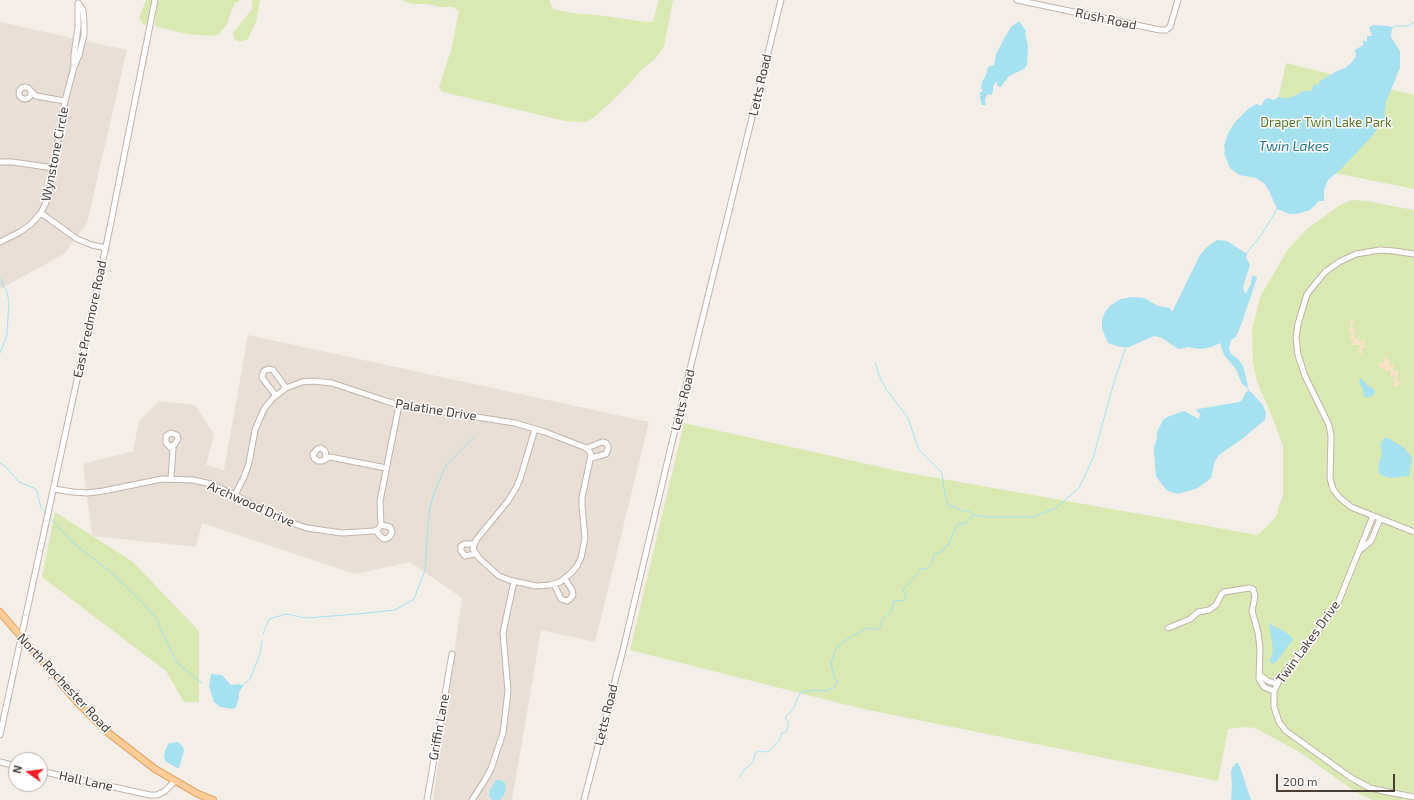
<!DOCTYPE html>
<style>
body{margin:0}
#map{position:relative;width:1414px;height:800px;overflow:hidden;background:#f4eee9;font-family:"Exo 2",sans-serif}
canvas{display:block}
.north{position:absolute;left:8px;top:752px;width:40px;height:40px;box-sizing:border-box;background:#fff;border:1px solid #b6b2af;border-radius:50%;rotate:284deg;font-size:11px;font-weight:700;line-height:16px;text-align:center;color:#483e37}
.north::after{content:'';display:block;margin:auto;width:14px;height:18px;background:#f91b26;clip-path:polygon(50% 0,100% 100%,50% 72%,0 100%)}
.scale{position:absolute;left:1276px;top:774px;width:119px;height:18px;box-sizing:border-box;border:2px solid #483e37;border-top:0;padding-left:5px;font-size:12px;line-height:14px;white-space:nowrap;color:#483e37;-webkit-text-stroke:3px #fff;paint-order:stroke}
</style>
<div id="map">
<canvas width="1414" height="800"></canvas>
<div class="north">N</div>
<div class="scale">200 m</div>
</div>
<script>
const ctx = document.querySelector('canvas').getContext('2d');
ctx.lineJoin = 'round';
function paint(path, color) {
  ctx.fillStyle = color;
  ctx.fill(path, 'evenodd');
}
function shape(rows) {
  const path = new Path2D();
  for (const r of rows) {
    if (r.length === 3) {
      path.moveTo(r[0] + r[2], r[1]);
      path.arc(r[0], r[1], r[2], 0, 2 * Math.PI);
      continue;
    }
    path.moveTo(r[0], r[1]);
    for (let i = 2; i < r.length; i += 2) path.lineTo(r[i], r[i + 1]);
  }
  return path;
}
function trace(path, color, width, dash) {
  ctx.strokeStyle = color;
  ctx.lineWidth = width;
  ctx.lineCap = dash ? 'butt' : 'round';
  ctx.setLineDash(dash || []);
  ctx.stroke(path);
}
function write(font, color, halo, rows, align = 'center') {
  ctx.font = font + ' "Exo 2",sans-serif';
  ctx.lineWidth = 3;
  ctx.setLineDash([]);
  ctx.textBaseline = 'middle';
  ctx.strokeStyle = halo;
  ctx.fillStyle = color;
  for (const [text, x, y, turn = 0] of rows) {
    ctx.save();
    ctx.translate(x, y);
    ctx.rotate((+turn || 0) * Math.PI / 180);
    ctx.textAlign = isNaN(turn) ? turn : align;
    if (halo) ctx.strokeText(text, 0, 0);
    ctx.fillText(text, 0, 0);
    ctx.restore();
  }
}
paint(shape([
 [0,22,127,50,87,223,64,254,0,289],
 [248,335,649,422,595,642,541,630,512,800,433,800,462,598,410,562,355,574,202,523,196,547,92,536,83,464,133,451,139,421,159,401,195,405,214,434,206,465,224,470]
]), '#e8dfd7');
paint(shape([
 [146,0,153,0,147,22,144,26,139,18],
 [157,0,241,0,235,3,232,9,227,24,219,34,212,36,188,34,157,27,155,25],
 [251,0,260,0,256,22,248,39,240,42,234,39,233,33,252,9,252,2],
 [401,0,549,0,553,9,572,13,596,15,647,22,653,22,659,0,673,0,664,47,654,60,642,69,632,81,608,105,593,118,585,122,578,122,565,121,443,92,439,88,440,84,451,50,459,11,453,7,441,7,427,4,412,4],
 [1286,63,1414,95,1414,189,1265,159],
 [1352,200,1366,201,1414,210,1414,800,1373,800,1354,791,1301,753,1255,728,1245,727,1228,729,1218,781,859,708,630,650,684,423,903,472,1258,535,1274,519,1278,512,1278,508,1283,496,1283,446,1274,421,1257,382,1253,362,1252,330,1260,297,1288,249,1307,229,1340,205],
 [55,512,133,562,199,631,199,702,184,702,166,671,42,577]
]), '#dae8b2');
paint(shape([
 [1351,320,1353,320,1354,321,1352,328,1355,331,1354,338,1356,339,1359,337,1359,341,1360,343,1363,340,1365,340,1363,345,1366,346,1367,348,1362,348,1362,355,1358,352,1360,345,1352,345,1352,343,1354,340,1349,338,1352,334,1348,329,1350,327],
 [1387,357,1390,361,1389,366,1394,365,1393,371,1398,370,1399,372,1396,379,1401,383,1395,388,1393,385,1395,382,1392,380,1394,376,1391,376,1390,374,1391,370,1386,371,1384,370,1385,367,1381,368,1378,366,1379,362,1383,364,1385,358]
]), '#f8e3c5');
paint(shape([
 [1018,22,1020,22,1026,31,1025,33,1028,46,1027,65,1024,69,1009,76,1001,87,997,86,997,82,995,83,993,86,993,92,991,95,988,94,986,97,985,100,986,105,982,105,980,98,980,96,982,96,979,94,983,90,981,89,982,82,986,75,988,67,994,65,996,54,1005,37,1011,27],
 [1374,25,1388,26,1392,27,1391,37,1400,51,1400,68,1386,102,1384,115,1386,119,1382,120,1373,135,1341,169,1328,180,1324,190,1324,201,1319,201,1310,210,1297,214,1290,214,1277,209,1269,191,1265,184,1256,178,1239,175,1230,168,1224,153,1225,151,1224,146,1228,133,1235,122,1249,108,1257,104,1261,106,1265,99,1269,98,1274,100,1278,97,1285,98,1292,97,1303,91,1309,91,1312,90,1313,86,1315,84,1318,85,1320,81,1337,71,1345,68,1351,63,1356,56,1355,50,1363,45,1363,40,1367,42,1367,36,1372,36,1369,27],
 [1217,240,1227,241,1247,254,1246,258,1250,265,1243,287,1245,293,1246,293,1251,284,1252,276,1255,276,1257,278,1241,325,1236,337,1231,340,1229,349,1231,354,1238,359,1243,366,1248,386,1246,387,1242,384,1236,369,1224,355,1220,343,1211,347,1200,349,1189,347,1178,349,1162,338,1154,336,1129,347,1120,347,1108,343,1102,329,1102,320,1105,312,1111,305,1121,299,1131,297,1144,298,1158,306,1170,308,1172,312,1200,255,1207,247],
 [1362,378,1367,385,1374,389,1375,393,1371,397,1367,398,1364,396,1363,390,1359,382,1360,379],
 [1248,391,1251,392,1263,405,1266,413,1265,420,1242,439,1219,455,1215,461,1211,478,1198,488,1178,494,1168,491,1163,486,1156,476,1154,452,1154,447,1157,438,1157,432,1163,420,1167,417,1184,411,1199,419,1200,414,1196,410,1198,409,1239,402,1242,400,1246,392],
 [1384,438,1388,438,1403,447,1411,456,1412,459,1409,476,1391,478,1383,476,1380,474,1378,470,1379,462,1382,454,1380,444],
 [1269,622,1273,626,1282,630,1292,637,1293,639,1277,661,1273,664,1270,661,1273,650],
 [211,674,222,675,231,685,240,684,243,686,239,692,239,698,236,707,233,709,220,707,214,702,209,686],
 [178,742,183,747,184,751,179,768,177,768,165,761,164,757,165,751,168,744,170,743],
 [1236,763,1238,763,1240,767,1251,800,1231,800,1232,785,1231,772,1232,768],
 [496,780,501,780,505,783,506,787,504,795,500,800,493,800,489,797,490,790]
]), '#a6e1f0');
trace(shape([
 [1392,28,1395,26,1408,26,1414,22],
 [1246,254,1262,234,1277,209],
 [0,279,2,280,3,286,6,289,9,301,7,335,0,353],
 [875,362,879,375,886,389,906,415,909,421,919,450,942,473,944,490,948,506,953,506,963,511,969,511,973,515,986,517,1033,517,1056,508,1079,488,1093,458,1114,382,1126,347],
 [1247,387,1249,391],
 [0,463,6,467,19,482,36,489,41,507,45,513],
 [51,519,73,543,107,569,137,597,156,618,176,662,202,683],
 [263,634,269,619,286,614,306,618,358,614,395,610,414,599,425,570,429,512,434,493,446,465,474,437],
 [242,686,250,679,260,654,262,641],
 [740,777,744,770,753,762,755,753,759,751,765,752,769,751,780,739,782,733,786,732,788,727,788,721,785,718,795,706,796,701,801,692,816,690,824,691,834,688,837,682,834,677,831,663,837,647,846,640,867,628,877,629,880,627,883,619,892,610,893,601,905,600,906,597,903,590,905,588,917,574,920,569,926,569,933,562,933,556,935,554,943,551,945,547,948,546,957,525,966,523,972,516]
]), '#a6e1f0', 1);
const minor = shape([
 [1017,0,1160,30,1166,30,1170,27,1178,0],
 [25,93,6],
 [31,91,36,96,65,101],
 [0,162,12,162,54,168],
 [41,213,77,239,92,245,106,248],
 [0,242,20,232,30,225,41,213,48,198,65,101,74,67,79,55,84,35,84,23,83,10,78,3,78,27,74,55,74,67],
 [1414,254,1394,251,1380,250,1356,254,1339,262,1325,272,1307,294,1298,324,1296,337,1298,355,1305,376,1329,425,1331,436,1330,478,1333,489,1339,497,1351,507,1414,532],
 [276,396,263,379,262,376,264,371,268,369,273,370,286,388],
 [167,444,171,446,175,444,178,439,177,435,171,433,166,436,166,443,172,449],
 [587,448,602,442,606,443,608,446,608,449,606,454,591,458],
 [324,460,326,457,325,451,321,448,317,449,313,454,314,458,318,461,322,461,330,457,386,468],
 [171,479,173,448],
 [54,489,73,492,87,493,103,491,162,479,193,480,211,484,235,495,277,518,307,528,342,533,374,531,378,529,381,525,380,501,399,405],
 [235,495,244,477,249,463,255,430,264,409,273,398,286,388,302,382,313,381,332,383,386,401,399,405,515,423,545,432,584,447,589,450,591,455,582,498,582,506,585,538,581,558,577,566,571,573,560,582,550,585,536,586,509,580,499,576,479,558,473,549,476,540,508,501,516,488,520,479,535,429],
 [1373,516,1338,603,1322,626,1280,679,1274,691,1274,707,1279,722,1286,731,1350,777,1370,788,1388,792,1414,797],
 [376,530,380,536,384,539,388,538,391,535,392,531,390,527,381,525],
 [474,544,464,544,461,546,461,551,465,556,475,554],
 [1360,550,1371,541,1380,519],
 [554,584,561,599,567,601,570,599,573,595,572,590,565,579],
 [1168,628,1190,619,1198,612,1209,610,1216,605,1221,595,1224,592,1249,588,1253,589,1255,596,1252,611,1258,632,1260,649,1259,679,1264,687,1274,691],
 [1260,675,1268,681,1277,684],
 [0,735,109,232,155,0],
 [0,762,16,766],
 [40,771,150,795,157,795,165,791,175,781],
 [427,800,452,654],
 [472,800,485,780,491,769,503,733,508,691,503,633,514,581],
 [584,800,623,650,673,438,781,0]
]);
const major = shape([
 [0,612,77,702,106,731,155,769,198,794,213,800]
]);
trace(minor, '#c0b4ab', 7);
trace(major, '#e3a567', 8);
trace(minor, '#fff', 5);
trace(major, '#fdcc98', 6);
write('13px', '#483e37', '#fff', [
 ["Rush Road",1106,19,12],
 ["Letts Road",760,85,-77],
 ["Wynstone Circle",55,154,-79],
 ["East Predmore Road",90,319,-78],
 ["Letts Road",683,400,-76],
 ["Palatine Drive",436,410,9],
 ["Archwood Drive",251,504,24],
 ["Twin Lakes Drive",1308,642,-54],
 ["North Rochester Road",64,683,47],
 ["Letts Road",606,715,-76],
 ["Griffin Lane",439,727,-80],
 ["Hall Lane",86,781,12]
]);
write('13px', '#587a2a', '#fff', [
 ["Draper Twin Lake Park",1326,123]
]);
write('italic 14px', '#2a7b93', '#fff', [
 ["Twin Lakes",1294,146]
]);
</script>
